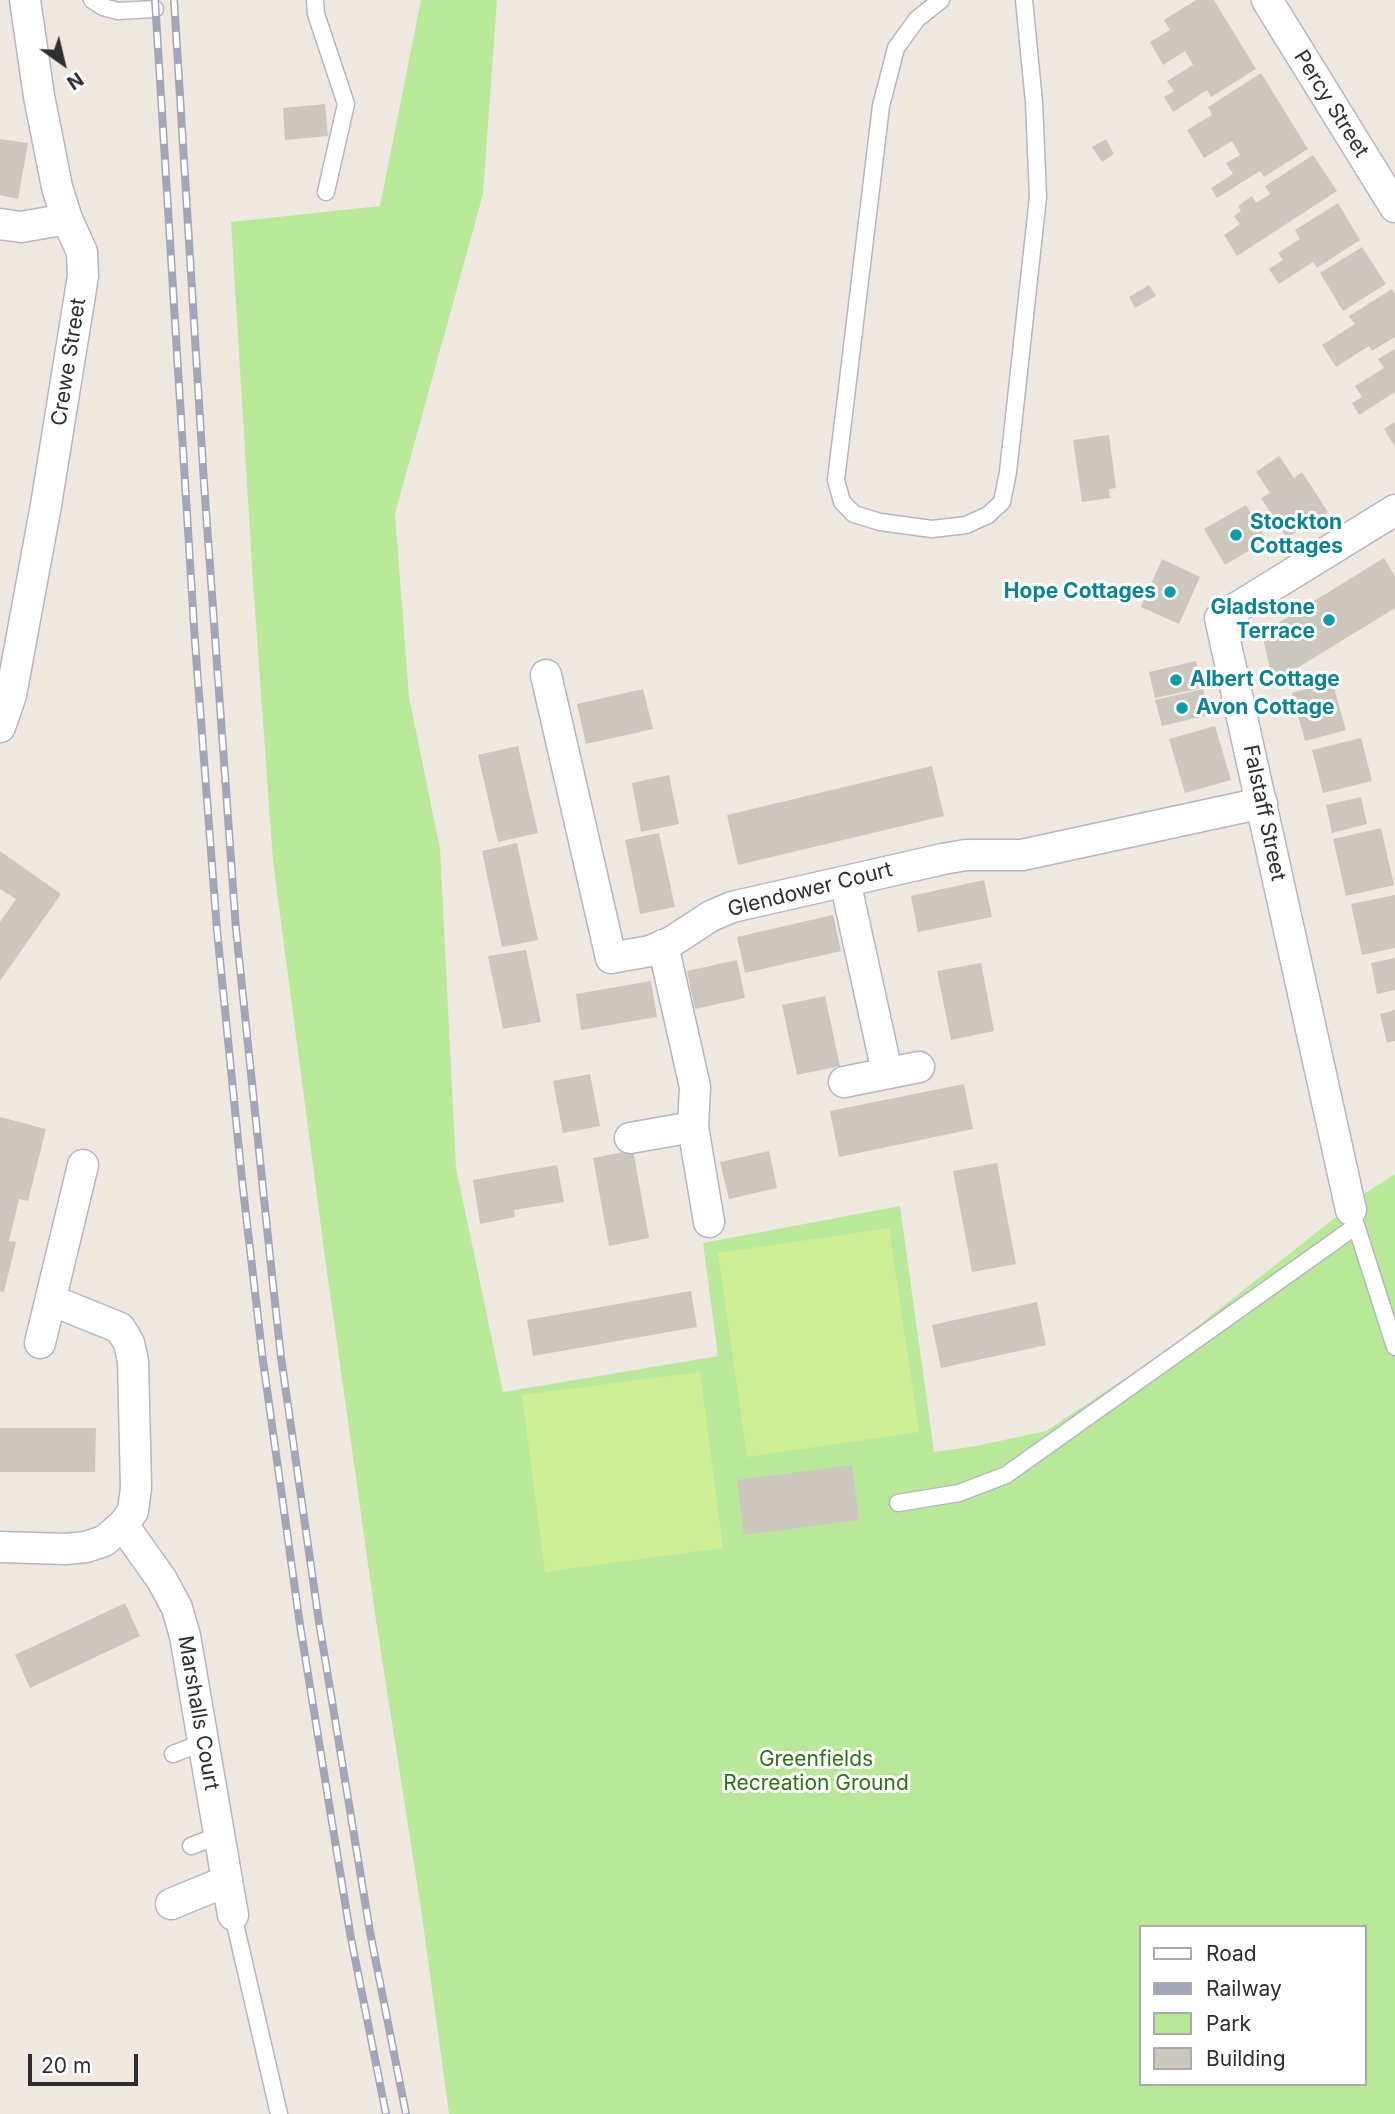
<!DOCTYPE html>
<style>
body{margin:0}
#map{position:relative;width:1395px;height:2114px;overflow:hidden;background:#efe8e0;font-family:Inter,sans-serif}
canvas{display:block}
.legend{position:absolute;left:1139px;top:1925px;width:228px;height:161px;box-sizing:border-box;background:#fff;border:2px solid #ababab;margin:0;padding:9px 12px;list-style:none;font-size:21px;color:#2e2e2e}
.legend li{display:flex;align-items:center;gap:14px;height:35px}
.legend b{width:35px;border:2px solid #ababab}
.north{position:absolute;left:28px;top:28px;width:70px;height:70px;-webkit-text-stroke:5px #fff;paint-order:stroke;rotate:146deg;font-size:19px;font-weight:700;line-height:28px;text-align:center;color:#2e2e2e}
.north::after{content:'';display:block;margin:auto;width:24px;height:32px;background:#2e2e2e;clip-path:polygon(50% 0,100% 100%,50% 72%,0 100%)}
.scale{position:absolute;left:28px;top:2054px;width:110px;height:32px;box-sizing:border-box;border:4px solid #2e2e2e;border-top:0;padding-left:9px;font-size:21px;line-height:24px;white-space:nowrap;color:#2e2e2e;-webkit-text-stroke:5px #fff;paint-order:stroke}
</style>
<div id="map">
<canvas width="1395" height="2114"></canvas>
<ul class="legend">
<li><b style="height:9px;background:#fff"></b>Road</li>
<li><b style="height:9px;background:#a2a6b8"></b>Railway</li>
<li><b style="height:19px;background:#b9e89b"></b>Park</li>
<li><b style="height:19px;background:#cbc6be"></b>Building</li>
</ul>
<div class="north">N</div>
<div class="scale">20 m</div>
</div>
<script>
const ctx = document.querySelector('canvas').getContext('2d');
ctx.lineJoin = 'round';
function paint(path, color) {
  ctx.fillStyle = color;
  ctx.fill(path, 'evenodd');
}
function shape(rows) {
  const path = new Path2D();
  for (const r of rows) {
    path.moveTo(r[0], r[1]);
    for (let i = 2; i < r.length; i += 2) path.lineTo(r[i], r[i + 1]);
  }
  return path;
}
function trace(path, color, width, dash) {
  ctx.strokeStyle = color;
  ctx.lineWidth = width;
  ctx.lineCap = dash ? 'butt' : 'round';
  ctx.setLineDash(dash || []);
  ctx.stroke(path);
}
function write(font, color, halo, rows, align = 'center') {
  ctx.font = font + ' Inter,sans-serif';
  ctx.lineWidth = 6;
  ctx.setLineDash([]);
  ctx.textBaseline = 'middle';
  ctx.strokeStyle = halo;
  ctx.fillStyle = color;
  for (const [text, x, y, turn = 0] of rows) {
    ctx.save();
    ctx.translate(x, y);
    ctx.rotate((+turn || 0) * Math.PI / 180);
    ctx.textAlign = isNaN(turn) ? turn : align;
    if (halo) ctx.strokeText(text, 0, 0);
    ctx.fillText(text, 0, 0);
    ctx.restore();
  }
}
paint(shape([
 [421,0,497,0,483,194,395,514,409,697,440,849,456,1168,503,1392,718,1356,703,1243,900,1206,934,1452,976,1446,1046,1431,1165,1352,1341,1213,1351,1210,1364,1194,1395,1174,1395,2114,449,2114,421,1909,375,1614,326,1265,273,861,253,582,231,222,380,206],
 [1141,1927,1365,1927,1365,2084,1141,2084]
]), '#b9e89b');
paint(shape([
 [889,1228,919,1432,747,1457,718,1253],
 [700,1372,723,1548,545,1572,522,1395]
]), '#ceef96');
paint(shape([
 [1196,0,1214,0,1256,69,1211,97,1207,90,1173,112,1164,97,1174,91,1167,81,1193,65,1185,51,1163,65,1150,42,1170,30,1164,20],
 [1261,73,1308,149,1264,177,1260,171,1217,198,1211,188,1233,174,1226,163,1240,155,1232,141,1204,158,1187,130,1212,115,1208,107],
 [325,104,328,136,285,140,283,108],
 [0,139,28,143,18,199,0,195],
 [1106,139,1114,154,1102,162,1092,147],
 [1313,155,1337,191,1237,256,1224,235,1240,224,1234,216,1241,211,1238,206,1252,196,1256,203,1270,194,1265,186],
 [1338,203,1360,240,1317,268,1313,262,1279,284,1269,269,1283,260,1278,253,1300,239,1295,230],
 [1362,247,1386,284,1343,311,1320,273],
 [1149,285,1156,296,1135,308,1129,297],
 [1392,289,1395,294,1395,337,1372,351,1369,346,1336,367,1322,345,1355,324,1349,316],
 [1395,349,1395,392,1359,415,1352,403,1362,397,1355,386,1384,368,1378,359],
 [1395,422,1395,447,1384,429],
 [1109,435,1116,488,1109,489,1110,498,1082,502,1073,440],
 [1279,456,1294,478,1302,472,1328,512,1287,538,1261,498,1270,493,1256,472],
 [1246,505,1267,540,1225,565,1204,529],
 [1384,558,1395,576,1395,608,1273,683,1262,633],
 [1162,559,1200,577,1179,624,1141,607],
 [1196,661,1202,688,1155,698,1149,672],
 [1332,682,1346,730,1305,741,1292,693],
 [643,689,653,729,586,744,577,704],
 [1203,689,1209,715,1162,726,1155,700],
 [1215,726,1231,780,1185,793,1169,739],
 [1361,738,1372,781,1323,793,1312,750],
 [518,746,538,833,498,842,478,755],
 [932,766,944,816,738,865,727,815],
 [669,775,679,824,641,832,632,783],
 [1361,797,1367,824,1332,833,1326,805],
 [1381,828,1394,885,1346,896,1333,839],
 [659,833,675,907,640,914,625,840],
 [517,843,538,940,502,947,482,851],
 [0,851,61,894,0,981,0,922,16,899,0,889],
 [984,880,992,917,918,932,911,896],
 [1395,895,1395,948,1362,955,1351,904],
 [833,915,841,951,745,973,737,937],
 [526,950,541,1022,503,1029,488,956],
 [1395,958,1395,990,1377,994,1371,963],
 [737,960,745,998,695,1009,687,971],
 [981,963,994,1031,951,1040,937,971],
 [651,981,657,1017,581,1030,576,994],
 [825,996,840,1066,797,1075,782,1005],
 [1395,1010,1395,1041,1387,1043,1380,1014],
 [590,1074,600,1126,563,1133,553,1081],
 [964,1084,973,1129,839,1157,830,1111],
 [0,1117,46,1129,28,1201,19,1199,9,1241,16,1242,4,1292,0,1291],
 [633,1150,649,1238,609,1246,593,1158],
 [769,1151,777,1188,729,1199,720,1162],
 [997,1163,1016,1264,972,1272,953,1171],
 [557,1165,564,1202,514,1210,515,1217,480,1224,473,1180],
 [691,1291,697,1327,533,1356,527,1320],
 [1037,1302,1046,1345,941,1368,932,1325],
 [0,1428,96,1428,95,1472,0,1472],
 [852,1465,859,1520,744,1535,737,1480],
 [125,1603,140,1636,30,1688,15,1655]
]), '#cbc6be');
const service = shape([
 [92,0,103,7,118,11,155,9],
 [315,0,316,14,346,104,326,192],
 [941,0,917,19,896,48,881,106,836,480,842,502,854,514,880,522,932,529,966,525,988,515,1002,502,1008,472,1038,197,1034,102,1024,0],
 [1354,1219,1395,1347],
 [898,1503,959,1493,1006,1475,1356,1226],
 [173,1754,204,1742],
 [191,1846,220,1835],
 [233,1915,279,2114]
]);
const minor = shape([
 [1267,0,1395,207],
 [0,224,21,227,67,219],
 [546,675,611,958,650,951,671,942,711,916,732,907,943,859,966,855,1022,855,1262,803],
 [0,727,11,695,46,505,83,276,82,252,67,219,57,187,39,96,25,0],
 [845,881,887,1072],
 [663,945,695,1087,693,1127,709,1222],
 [844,1082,919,1067],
 [630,1138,693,1127],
 [1351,1210,1220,618,1395,510],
 [40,1343,83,1165],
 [123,1525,162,1580,177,1608,185,1636,233,1915],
 [0,1547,66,1549,86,1547,104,1541,123,1525,133,1511,136,1488,133,1361,129,1343,120,1328,51,1300],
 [171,1904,227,1881]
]);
trace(service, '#b4b7c1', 19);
trace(minor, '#b4b7c1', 33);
trace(service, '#fff', 16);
trace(minor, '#fff', 30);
const rail = shape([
 [155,0,195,642,217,930,242,1180,263,1361,300,1625,350,1933,386,2114],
 [174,0,204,483,236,929,271,1266,281,1357,319,1622,370,1932,406,2114]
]);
trace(rail, '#a2a6b8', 8);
trace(rail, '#fff', 5, [16]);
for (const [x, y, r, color] of [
 [1236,535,7,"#0f9aa8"],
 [1170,592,7,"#0f9aa8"],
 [1329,620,7,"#0f9aa8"],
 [1176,680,7,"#0f9aa8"],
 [1182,708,7,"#0f9aa8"]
]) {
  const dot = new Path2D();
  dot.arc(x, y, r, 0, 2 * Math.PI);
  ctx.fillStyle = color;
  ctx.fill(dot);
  trace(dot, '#fff', 2.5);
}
write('21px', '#2e2e2e', '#fff', [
 ["Percy Street",1331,104,58],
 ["Crewe Street",69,362,-81],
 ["Falstaff Street",1264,813,78],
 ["Glendower Court",810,890,-14],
 ["Marshalls Court",198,1713,80]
]);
write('bold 21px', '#0d838f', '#fff', [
 ["Stockton",1250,523],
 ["Cottages",1250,547],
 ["Hope Cottages",1156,592,"right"],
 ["Gladstone",1315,608,"right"],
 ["Terrace",1315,632,"right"],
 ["Albert Cottage",1190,680],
 ["Avon Cottage",1196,708]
], 'left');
write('21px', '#2f7118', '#fff', [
 ["Greenfields",816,1760],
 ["Recreation Ground",816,1784]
]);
</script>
